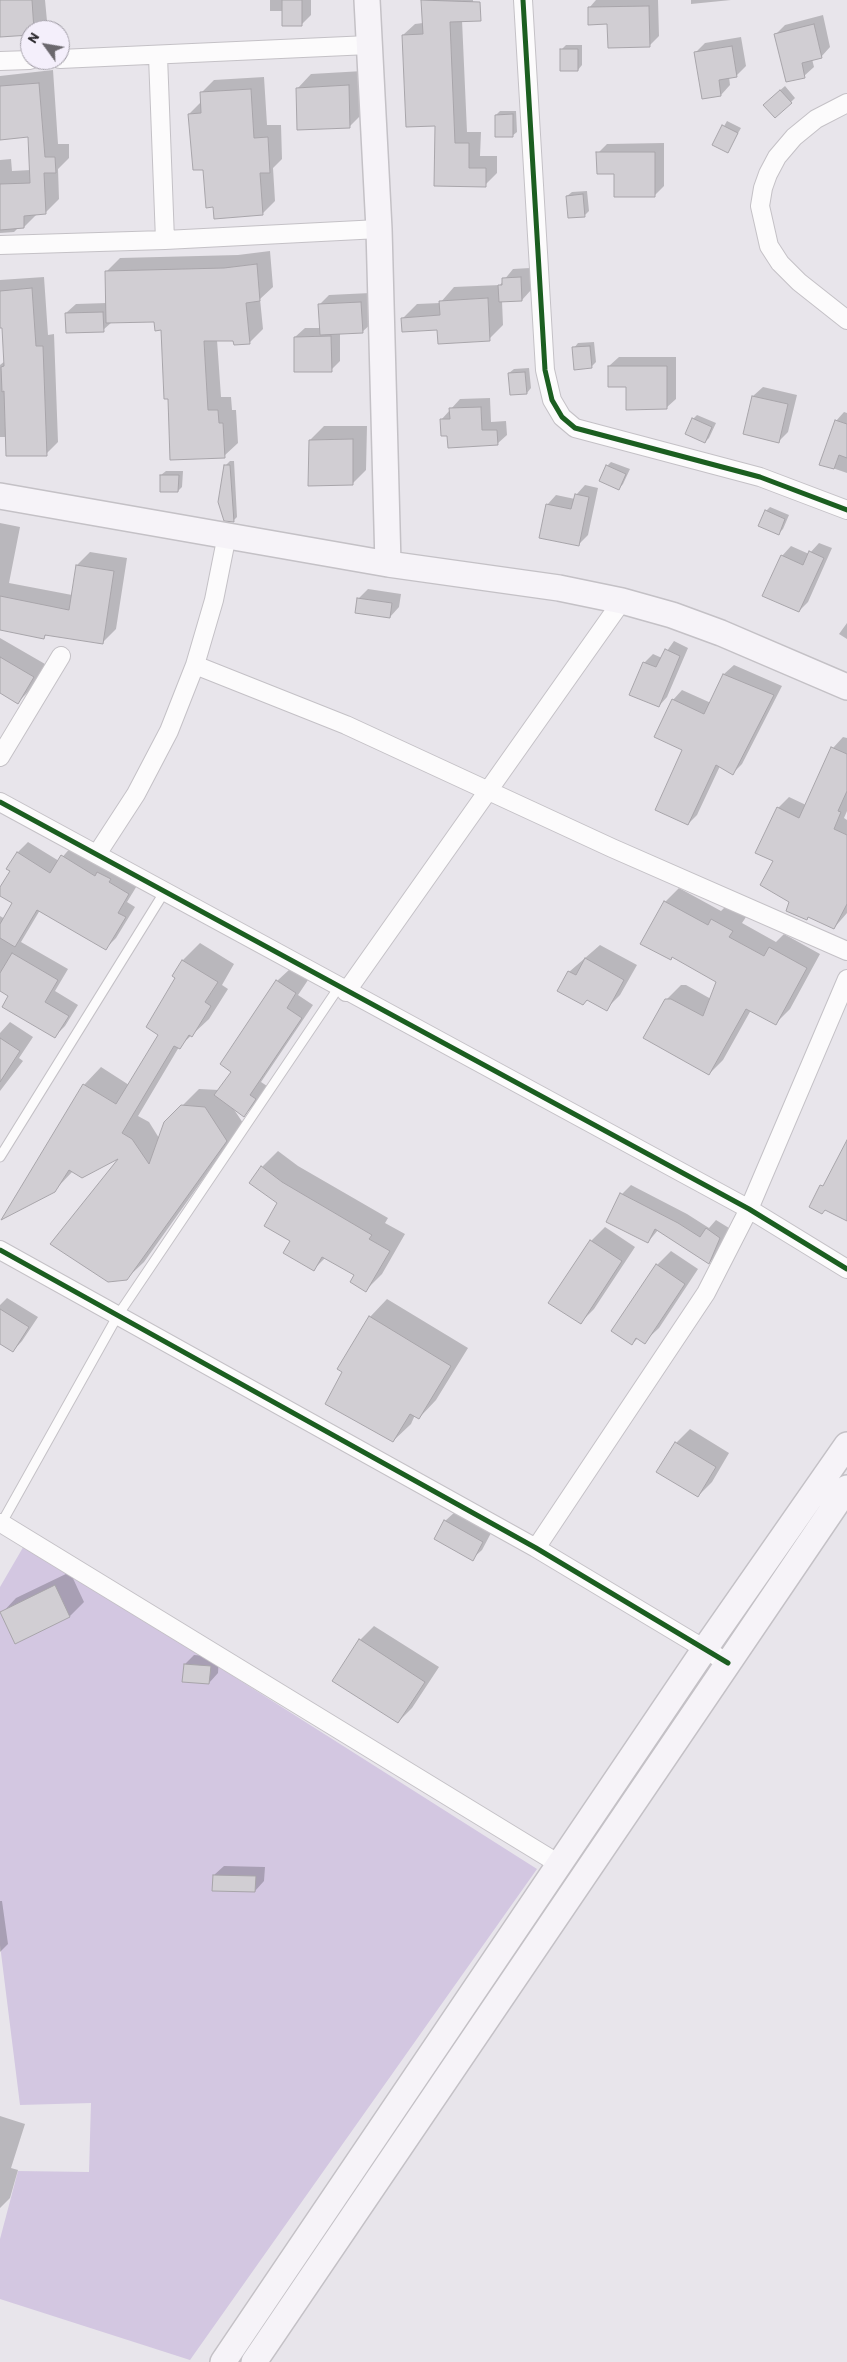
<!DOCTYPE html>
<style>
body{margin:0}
#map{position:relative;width:847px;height:2362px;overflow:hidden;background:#e8e5eb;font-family:Barlow,sans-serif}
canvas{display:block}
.north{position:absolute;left:20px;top:20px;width:50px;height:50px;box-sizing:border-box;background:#f4effb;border:1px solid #a29ea7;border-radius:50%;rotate:302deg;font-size:14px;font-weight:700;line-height:20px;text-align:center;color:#272529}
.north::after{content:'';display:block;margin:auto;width:18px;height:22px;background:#6b686d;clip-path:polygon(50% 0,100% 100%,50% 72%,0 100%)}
</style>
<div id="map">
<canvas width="847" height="2362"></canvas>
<div class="north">N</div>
</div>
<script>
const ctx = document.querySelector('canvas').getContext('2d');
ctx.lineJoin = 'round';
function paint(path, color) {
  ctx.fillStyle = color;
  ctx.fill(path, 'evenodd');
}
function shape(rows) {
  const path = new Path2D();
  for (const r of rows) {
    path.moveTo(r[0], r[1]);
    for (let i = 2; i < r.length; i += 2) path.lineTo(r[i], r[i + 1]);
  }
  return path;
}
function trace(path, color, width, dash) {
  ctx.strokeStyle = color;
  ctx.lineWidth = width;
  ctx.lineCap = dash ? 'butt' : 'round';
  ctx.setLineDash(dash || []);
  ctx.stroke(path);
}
paint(shape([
 [25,1544,537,1869,190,2360,0,2299,0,2239,18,2171,89,2172,91,2103,20,2105,0,1945,0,1587]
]), '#d3c7e1');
paint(shape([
 [0,0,45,0,47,21,38,30,30,30,30,34,0,36],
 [270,0,311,0,311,15,301,25,283,11,270,11],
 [423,0,473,0,473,8,462,20,467,132,481,132,480,156,497,156,497,173,485,185,436,185,436,125,403,35,415,24,423,23],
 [596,0,658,0,659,36,649,46,609,23,589,8],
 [691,0,731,0,691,4],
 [823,15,830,47,821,57,812,59,814,67,804,76,776,34,785,25],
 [741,37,746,66,736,76,729,77,730,85,721,95,696,52,705,43],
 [566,45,582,45,582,65,578,70,562,49],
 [53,70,58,144,69,144,69,158,58,169,59,199,45,213,37,214,24,227,19,227,14,232,0,233,0,160,11,159,12,171,31,170,29,136,0,138,0,76],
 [363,71,364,112,350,126,297,89,311,74],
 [264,77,267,125,281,125,282,159,273,168,275,201,262,214,214,206,189,114,201,102,201,93,214,80],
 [785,86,795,98,791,102,769,100],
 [500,111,516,111,517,132,512,136,496,115],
 [727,121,741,128,728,151,714,144],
 [664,143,664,186,654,196,615,172,598,153,607,144],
 [587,191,589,211,585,215,567,196,572,192],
 [270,251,273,287,260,299,263,329,250,342,234,339,217,340,221,397,231,397,232,410,236,410,238,443,224,456,169,397,162,329,155,320,112,322,103,330,66,313,76,304,107,303,106,272,120,258,238,255],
 [530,268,531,290,522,300,502,301,503,325,489,339,403,318,417,304,440,303,454,287,500,285,513,269],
 [44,277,48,335,54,334,58,442,46,454,7,437,0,437,0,365,5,361,3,327,0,327,0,280],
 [370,293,372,323,362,332,340,333,340,361,331,370,295,337,305,328,320,328,319,305,329,295],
 [594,342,596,362,591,367,574,348,578,343],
 [619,357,676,357,676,399,666,408,628,385,609,366],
 [529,368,531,388,527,393,509,373,514,369],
 [763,387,797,395,788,432,779,441,744,433,753,396],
 [490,398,491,422,506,421,507,435,497,444,449,435,441,420,460,399],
 [844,412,847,413,847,473,821,464,836,421],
 [697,415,716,423,709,438,705,442,693,419],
 [324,426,367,426,366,470,352,484,310,440],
 [230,461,234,461,237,517,233,521,226,465],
 [611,462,630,469,623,484,619,489,607,466],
 [166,471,183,471,182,487,178,491,161,475],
 [585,485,598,488,588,535,578,545,547,505,556,495,575,499,576,495],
 [770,507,789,515,783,529,778,534,766,511],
 [0,523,20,527,9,583,72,595,77,565,90,552,127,558,116,629,103,642,47,634,43,638,0,614],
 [819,543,832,548,808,602,799,611,782,556,791,546,809,554],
 [368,589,401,594,399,607,390,617,358,599],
 [847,623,847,639,839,634],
 [0,638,45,664,30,690,18,702,0,692],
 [674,641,688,648,667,697,659,706,644,663,653,654,662,658],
 [734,665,782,686,742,764,733,773,720,766,697,815,688,824,684,750,673,700,682,690,711,703,724,674],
 [843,737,847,738,847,811,844,818,847,820,847,913,834,928,791,901,775,861,778,808,789,797,806,805,833,748],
 [28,842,59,861,72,846,138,884,127,902,135,907,116,938,106,948,40,910,21,942,68,969,55,991,78,1005,65,1026,55,1036,10,995,0,990,0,916,5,919,14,903,0,894,0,889,11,871,18,852],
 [679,888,721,911,726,906,746,917,742,923,776,942,784,934,820,954,790,1009,776,1023,751,1010,723,1060,709,1074,666,1000,681,985,686,985,711,999,717,981,673,956,670,959,642,944,665,902],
 [200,943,234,964,222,985,228,989,209,1019,179,1047,138,1116,149,1122,159,1138,180,1108,199,1089,219,1090,233,1071,277,981,290,969,308,980,298,995,313,1005,261,1082,267,1086,256,1103,244,1115,233,1108,243,1123,144,1262,126,1279,123,1155,73,1171,54,1191,4,1217,84,1085,101,1067,129,1085,160,1035,177,978,174,976,183,960],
 [600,945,637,965,620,995,606,1009,588,999,583,1004,569,972],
 [10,1022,33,1037,19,1058,23,1061,0,1091,0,1033],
 [278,1151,298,1166,388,1218,385,1223,405,1234,382,1274,366,1290,355,1275,326,1257,314,1269,262,1167],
 [631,1185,687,1214,709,1228,716,1220,729,1228,718,1254,709,1263,658,1230,648,1242,622,1194],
 [605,1227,635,1247,594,1309,580,1323,591,1241],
 [671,1251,698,1269,659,1328,644,1342,638,1338,632,1344,657,1265],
 [7,1298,38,1317,22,1341,13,1351,0,1342,0,1305],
 [387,1299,468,1348,436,1400,419,1418,415,1415,411,1424,393,1441,370,1317],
 [690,1429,729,1453,712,1482,698,1496,676,1443],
 [455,1512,491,1533,482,1550,472,1559,445,1521],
 [70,1572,84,1602,70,1616,16,1642,2,1613,16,1598],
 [374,1626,439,1667,412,1708,398,1722,360,1640],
 [194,1655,219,1657,218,1673,209,1683,185,1664],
 [224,1866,265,1867,264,1881,255,1891,214,1875],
 [0,1901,2,1901,8,1944,0,1952],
 [0,2116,25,2124,11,2168,18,2170,10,2198,0,2208]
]), '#0003');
const building = shape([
 [0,0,32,0,34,30,30,30,30,35,0,37,0,0],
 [282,0,302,0,302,26,282,26,282,0],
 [421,0,480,2,481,21,450,22,455,143,469,143,469,168,486,168,486,187,434,186,435,126,406,127,402,35,423,34,421,0],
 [649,6,650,47,608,48,607,24,588,25,588,7,649,6],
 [814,24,822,58,802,63,805,78,786,82,774,34,814,24],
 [732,46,737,77,719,80,721,96,702,99,694,52,732,46],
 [560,49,578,49,578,71,560,71,560,49],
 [39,83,45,157,55,157,56,173,44,173,46,214,24,216,24,228,0,230,0,184,30,183,28,137,0,140,0,86,39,83],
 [349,85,350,128,297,130,296,88,349,85],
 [251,89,254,138,268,137,270,173,260,173,263,215,214,219,213,207,206,208,203,170,193,170,188,114,201,113,200,92,251,89],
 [780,90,792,103,775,118,763,105,780,90],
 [513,114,513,137,495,137,495,115,513,114],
 [722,125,738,133,728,153,712,145,722,125],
 [596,152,655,152,655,197,614,197,614,174,597,174,596,152],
 [583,194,585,217,568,218,566,196,583,194],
 [257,264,260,301,246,303,250,344,234,345,233,341,204,341,208,410,218,410,219,423,223,423,225,458,170,460,168,399,164,399,161,330,155,331,154,322,106,323,105,271,224,268,257,264],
 [521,277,522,301,499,302,498,285,502,285,502,278,521,277],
 [32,288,36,346,43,346,47,456,6,456,4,391,2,392,1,367,4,366,2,328,0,328,0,291,32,288],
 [488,298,490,341,438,344,437,330,402,332,401,318,440,315,439,301,488,298],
 [361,302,363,333,320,335,318,304,361,302],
 [103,312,104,332,66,333,65,313,103,312],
 [331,336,332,372,294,372,294,337,331,336],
 [590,346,592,368,574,370,572,347,590,346],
 [608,366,667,366,667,409,626,410,626,387,608,387,608,366],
 [525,372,527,394,510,395,508,373,525,372],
 [752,396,788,404,779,443,743,434,752,396],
 [481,407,482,430,497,430,498,445,448,448,447,436,441,436,440,419,450,419,449,408,481,407],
 [692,418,712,427,705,443,685,434,692,418],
 [835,420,847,424,847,458,839,455,834,469,819,465,835,420],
 [353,439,353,485,308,486,309,440,353,439],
 [224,465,230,465,234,522,224,521,218,502,224,465],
 [606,465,626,474,619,490,599,481,606,465],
 [160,475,179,475,178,492,160,492,160,475],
 [575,494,589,497,579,546,539,538,546,504,571,509,575,494],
 [765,510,785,519,779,535,758,526,765,510],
 [809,551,824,558,799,612,762,596,781,555,803,565,809,551],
 [76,565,114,571,103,644,45,635,44,639,0,630,0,596,69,610,76,565],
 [357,598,392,603,390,618,355,613,357,598],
 [665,649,680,656,659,707,629,695,643,662,656,667,665,649],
 [0,657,34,677,18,704,0,693,0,657],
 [723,674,774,695,733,775,716,765,688,825,655,810,682,750,654,737,672,699,704,714,723,674],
 [831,747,847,754,847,791,838,811,841,812,834,829,847,835,847,904,834,929,808,917,807,920,786,911,789,902,760,885,773,861,755,853,777,807,799,818,831,747],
 [17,852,50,873,61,855,95,876,97,872,111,879,109,882,129,894,118,913,126,917,106,950,37,910,15,947,0,938,0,924,12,903,0,896,0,887,10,871,6,869,17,852],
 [664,901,708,925,711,919,733,931,729,937,764,956,769,947,807,968,776,1025,746,1009,709,1075,643,1038,665,999,671,999,703,1016,716,982,672,957,671,960,640,944,664,901],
 [12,953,58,980,45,1002,69,1016,55,1038,2,1007,8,996,0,991,0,973,12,953],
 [585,958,624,980,607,1011,587,1000,583,1005,557,991,568,971,576,975,585,958],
 [182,960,218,982,205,1002,211,1006,192,1037,189,1035,180,1049,174,1046,122,1133,132,1139,149,1164,164,1122,181,1105,205,1107,227,1141,127,1280,108,1282,50,1244,118,1159,82,1178,69,1170,55,1192,1,1220,83,1084,116,1104,158,1035,146,1027,175,978,172,976,182,960],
 [276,980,296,993,287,1008,302,1018,250,1095,256,1099,244,1117,214,1095,231,1072,220,1064,276,980],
 [0,1038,20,1051,0,1082,0,1038],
 [847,1140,847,1221,825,1210,822,1214,809,1207,820,1185,823,1186,847,1140],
 [261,1166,282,1182,372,1235,369,1239,390,1251,366,1292,350,1282,354,1275,322,1257,314,1271,283,1253,290,1241,264,1226,277,1203,249,1183,261,1166],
 [620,1193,678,1223,700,1237,706,1228,720,1238,709,1264,655,1229,648,1243,606,1222,620,1193],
 [590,1240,622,1261,581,1324,548,1303,590,1240],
 [656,1264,685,1284,645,1344,636,1338,632,1345,611,1331,656,1264],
 [0,1309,29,1327,13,1352,0,1344,0,1309],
 [369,1316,451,1366,419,1419,410,1414,393,1442,325,1404,342,1372,337,1369,369,1316],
 [675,1442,716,1467,698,1497,656,1472,675,1442],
 [444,1520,483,1542,473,1561,434,1539,444,1520],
 [55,1585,70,1617,15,1644,0,1612,55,1585],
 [359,1639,425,1682,398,1723,332,1681,359,1639],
 [184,1664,211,1666,209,1684,182,1682,184,1664],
 [213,1875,256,1876,255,1892,212,1891,213,1875]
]);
paint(building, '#d1ced3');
trace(building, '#a8a5aa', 1);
const service = shape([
 [0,1157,165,891],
 [1,1524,118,1315,339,987]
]);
const minor = shape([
 [523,0,545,370,552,400,562,417,575,428,760,477,847,510],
 [158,56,165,240],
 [60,59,369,45],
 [0,61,30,60],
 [847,103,816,119,794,137,777,157,768,174,763,188,760,206,769,246,780,263,799,282,847,320],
 [0,245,165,240,379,229],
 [195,665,346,725,612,848,847,951],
 [0,757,61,656],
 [0,802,749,1209,847,1269],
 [97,854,136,794,169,731,195,665,214,600,227,535],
 [346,992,622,601],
 [0,1250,536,1548,728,1663],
 [1,1523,559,1864],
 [536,1548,706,1293,749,1209,847,979]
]);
const secondary = shape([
 [367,0,379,229,388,564],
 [0,496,388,564,559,588,622,601,672,615,721,633,847,687],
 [223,2362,704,1650,847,1445],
 [254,2362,847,1488]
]);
trace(service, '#c4c1c6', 11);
trace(minor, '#c4c1c6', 20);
trace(secondary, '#c4c1c6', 28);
trace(service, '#fcfbfc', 9);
trace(minor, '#fcfbfc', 18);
trace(secondary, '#f6f3f8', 25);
trace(shape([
 [523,0,545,370,552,400,562,417,575,428,760,477,847,510],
 [0,802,749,1209,847,1269],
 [0,1250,536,1548,728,1663]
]), '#1b5e20', 5);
</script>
